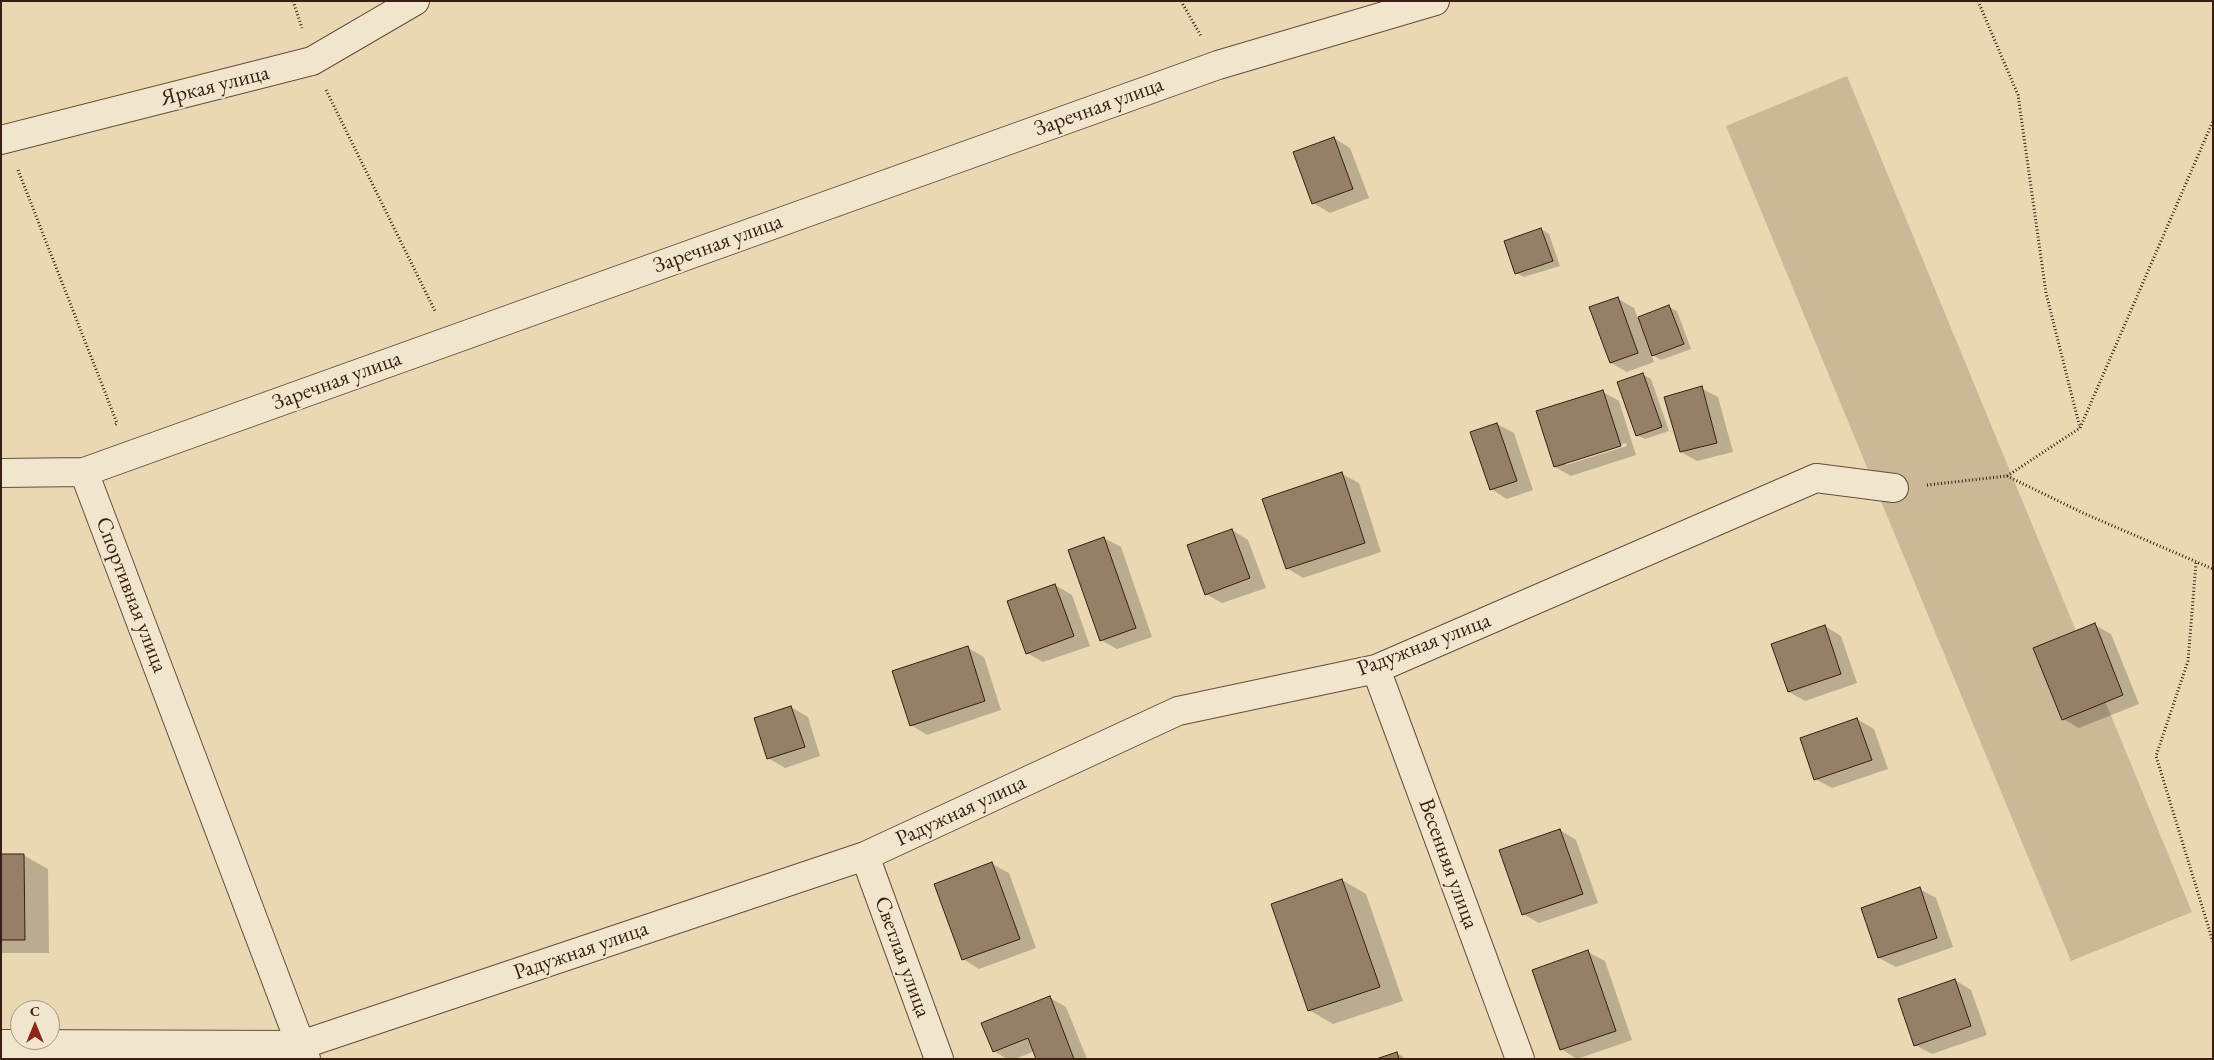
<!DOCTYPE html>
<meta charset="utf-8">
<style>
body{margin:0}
#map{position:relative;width:2214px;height:1060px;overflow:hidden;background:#e9d8b2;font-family:"EB Garamond",serif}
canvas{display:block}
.frame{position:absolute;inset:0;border:2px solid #391e13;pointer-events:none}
.north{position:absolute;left:10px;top:1000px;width:50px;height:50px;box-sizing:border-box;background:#f1e6cd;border:1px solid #a79683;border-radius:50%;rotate:0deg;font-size:14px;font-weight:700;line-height:20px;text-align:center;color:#391e13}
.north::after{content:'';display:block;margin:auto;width:18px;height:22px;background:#8f2418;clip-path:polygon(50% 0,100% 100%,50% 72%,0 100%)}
</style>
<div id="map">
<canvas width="2214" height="1060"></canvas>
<div class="frame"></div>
<div class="north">С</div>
</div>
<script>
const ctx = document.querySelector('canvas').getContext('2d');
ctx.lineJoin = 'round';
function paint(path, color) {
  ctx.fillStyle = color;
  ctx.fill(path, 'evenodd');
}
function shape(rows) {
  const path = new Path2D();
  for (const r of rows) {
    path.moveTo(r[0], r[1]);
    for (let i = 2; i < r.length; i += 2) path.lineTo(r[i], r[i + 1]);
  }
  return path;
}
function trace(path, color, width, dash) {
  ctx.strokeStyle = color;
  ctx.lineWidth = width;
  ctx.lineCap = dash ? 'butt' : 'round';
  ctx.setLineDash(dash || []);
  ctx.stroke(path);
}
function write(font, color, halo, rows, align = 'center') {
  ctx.font = font + ' "EB Garamond",serif';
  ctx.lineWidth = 4.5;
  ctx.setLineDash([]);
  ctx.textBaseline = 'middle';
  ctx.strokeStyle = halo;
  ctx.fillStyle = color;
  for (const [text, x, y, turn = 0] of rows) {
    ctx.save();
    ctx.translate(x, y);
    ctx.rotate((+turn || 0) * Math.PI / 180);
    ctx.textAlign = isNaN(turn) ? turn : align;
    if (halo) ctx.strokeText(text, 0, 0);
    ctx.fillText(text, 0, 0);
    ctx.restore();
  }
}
paint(shape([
 [1847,76,2192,912,2071,961,1726,126]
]), '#cbb897');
paint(shape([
 [1334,138,1350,148,1369,198,1330,213,1313,203],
 [1541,229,1549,234,1560,266,1524,277,1516,273,1505,241],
 [1617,298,1634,308,1638,319,1669,307,1677,311,1691,349,1661,360,1651,354,1654,362,1627,372,1611,363],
 [1642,374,1651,379,1669,431,1645,439,1637,435],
 [1701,388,1718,397,1733,452,1697,461,1681,452],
 [1603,392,1619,401,1636,455,1571,476,1555,467],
 [1626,443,1627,446,1566,465,1566,462],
 [1497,424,1514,433,1533,490,1507,499,1491,489,1472,433],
 [1342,474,1359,483,1381,552,1303,578,1287,568],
 [1232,530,1248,540,1266,588,1222,603,1206,594],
 [1104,538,1121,547,1152,637,1117,649,1101,640],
 [1055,585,1072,595,1090,646,1043,662,1027,653],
 [2095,625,2111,634,2139,704,2079,728,2063,719],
 [1825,626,1841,636,1857,683,1805,701,1789,692],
 [968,648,984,657,1001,710,927,735,911,725],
 [791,707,808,717,820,756,785,768,768,758],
 [1857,719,1874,729,1888,769,1832,788,1815,779],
 [1560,830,1576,840,1598,903,1539,923,1523,914],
 [1,855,23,855,48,869,49,953,1,953],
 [992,864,1009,873,1036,948,979,969,963,959],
 [1342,880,1366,894,1403,1001,1333,1024,1309,1010],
 [1920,889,1936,898,1953,947,1896,967,1879,958],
 [1588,952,1605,961,1632,1040,1577,1059,1561,1049],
 [1955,980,1971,990,1987,1035,1932,1054,1915,1045],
 [1050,998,1066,1007,1087,1059,1038,1059,1035,1051,1015,1059,1007,1059,994,1051],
 [1397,1053,1406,1059,1380,1059]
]), '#0003');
const building = shape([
 [1334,137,1353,189,1312,204,1293,152,1334,137],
 [1541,228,1553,261,1515,274,1504,241,1541,228],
 [1618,297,1638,353,1610,363,1589,307,1618,297],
 [1669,305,1684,344,1652,356,1638,317,1669,305],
 [1643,373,1662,427,1636,436,1617,382,1643,373],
 [1702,386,1717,443,1680,452,1664,397,1702,386],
 [1603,390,1621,446,1554,467,1536,411,1603,390],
 [1497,423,1517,481,1490,490,1470,432,1497,423],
 [1342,472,1365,543,1286,569,1262,499,1342,472],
 [1232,529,1250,578,1205,595,1187,545,1232,529],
 [1104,537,1136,628,1100,641,1068,550,1104,537],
 [1055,584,1074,636,1026,654,1007,601,1055,584],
 [2095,623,2123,695,2062,720,2033,648,2095,623],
 [1825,625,1841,674,1788,692,1771,644,1825,625],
 [968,646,985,701,910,726,892,671,968,646],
 [791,706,805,747,767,759,754,718,791,706],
 [1857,718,1872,760,1814,780,1800,738,1857,718],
 [1560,829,1583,894,1522,915,1499,850,1560,829],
 [1,854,24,854,25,940,1,940,1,854],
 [992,862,1020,939,962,960,934,884,992,862],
 [1342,879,1380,987,1308,1011,1271,904,1342,879],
 [1920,887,1937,938,1878,958,1861,908,1920,887],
 [1588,950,1616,1031,1560,1050,1532,970,1588,950],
 [1955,979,1971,1026,1914,1046,1898,999,1955,979],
 [1050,996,1074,1059,1036,1059,1028,1038,993,1052,981,1023,1050,996],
 [1397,1052,1399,1059,1376,1059,1397,1052]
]);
paint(building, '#957f66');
trace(building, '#391e13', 1);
const minor = shape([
 [1,140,312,61,415,1],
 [84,472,306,1059],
 [1,473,84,472,1218,65,1435,1],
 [1376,669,1520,1059],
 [865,856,939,1059],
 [1,1044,301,1045,865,856,1178,711,1376,669,1816,478,1894,488]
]);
trace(minor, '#654c3b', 30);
trace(shape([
 [293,1,302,28],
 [1181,1,1201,36],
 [1978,1,2018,95,2046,293,2080,428],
 [326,90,435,311],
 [18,170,117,423,115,425],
 [2007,476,2080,428,2213,121],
 [1927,485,2007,476,2083,513,2213,569],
 [2196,563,2188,661,2156,756,2213,942]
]), '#391e13', 3, [1, 2.5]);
trace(minor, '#f1e6cd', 28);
write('22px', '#391e13', '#f1e6cd', [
 ["Яркая улица",215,86,-14],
 ["Заречная улица",1099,107,-20],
 ["Заречная улица",718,244,-20],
 ["Заречная улица",337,381,-20],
 ["Спортивная улица",131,595,69],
 ["Радужная улица",1424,645,-21],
 ["Радужная улица",961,811,-25],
 ["Весенняя улица",1448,864,70],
 ["Радужная улица",581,951,-19],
 ["Светлая улица",902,957,70]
]);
</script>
